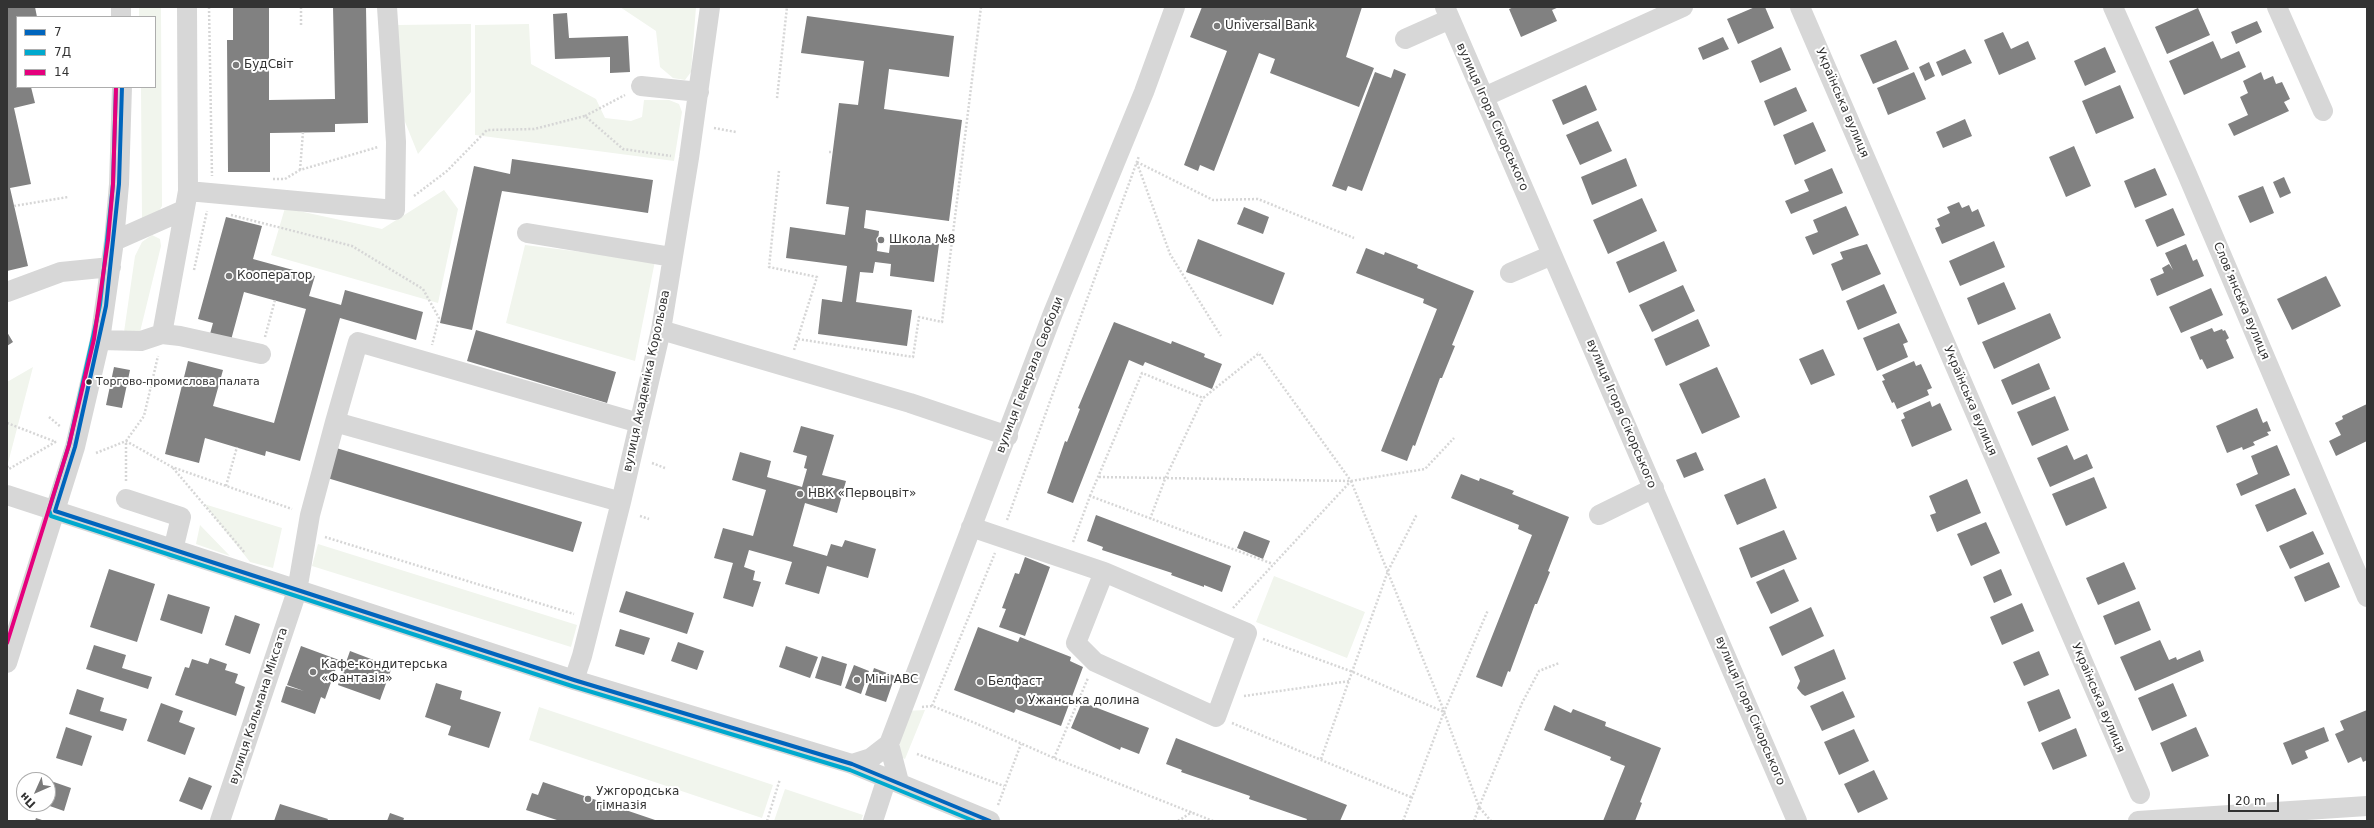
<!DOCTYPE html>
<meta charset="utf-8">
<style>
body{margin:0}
#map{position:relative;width:2374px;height:828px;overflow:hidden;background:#fff;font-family:"DejaVu Sans",sans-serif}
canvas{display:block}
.frame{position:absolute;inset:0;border:8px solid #333;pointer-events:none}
.legend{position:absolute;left:16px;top:16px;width:140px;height:72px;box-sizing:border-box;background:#fff;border:1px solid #adadad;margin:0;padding:5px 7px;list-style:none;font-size:12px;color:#333}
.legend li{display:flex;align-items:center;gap:8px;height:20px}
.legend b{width:20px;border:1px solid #adadad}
.north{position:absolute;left:16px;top:772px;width:40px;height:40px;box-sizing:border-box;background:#fff;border:1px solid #adadad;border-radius:50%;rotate:225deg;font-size:11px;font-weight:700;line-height:16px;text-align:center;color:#333}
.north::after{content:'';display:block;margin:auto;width:14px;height:18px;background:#7a7a7a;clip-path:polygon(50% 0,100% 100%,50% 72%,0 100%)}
.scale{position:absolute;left:2228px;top:794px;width:51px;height:18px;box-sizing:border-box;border:2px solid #333;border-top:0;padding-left:5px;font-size:12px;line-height:14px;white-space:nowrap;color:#333;-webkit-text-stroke:3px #fff;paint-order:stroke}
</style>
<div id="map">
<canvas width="2374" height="828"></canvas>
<div class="frame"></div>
<ul class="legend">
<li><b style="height:5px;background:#0065bd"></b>7</li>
<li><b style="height:5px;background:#00a9ce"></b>7Д</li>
<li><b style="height:5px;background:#e5007d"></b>14</li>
</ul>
<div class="north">Пн</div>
<div class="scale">20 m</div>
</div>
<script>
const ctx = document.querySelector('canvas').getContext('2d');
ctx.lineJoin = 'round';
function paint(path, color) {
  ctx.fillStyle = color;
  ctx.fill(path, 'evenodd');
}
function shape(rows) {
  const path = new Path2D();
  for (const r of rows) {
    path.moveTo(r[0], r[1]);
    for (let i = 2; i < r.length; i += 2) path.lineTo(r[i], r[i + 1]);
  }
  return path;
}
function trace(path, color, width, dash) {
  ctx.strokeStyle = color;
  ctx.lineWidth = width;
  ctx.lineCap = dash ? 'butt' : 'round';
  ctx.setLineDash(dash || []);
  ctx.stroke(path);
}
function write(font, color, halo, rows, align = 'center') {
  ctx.font = font + ' "DejaVu Sans",sans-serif';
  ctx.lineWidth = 4;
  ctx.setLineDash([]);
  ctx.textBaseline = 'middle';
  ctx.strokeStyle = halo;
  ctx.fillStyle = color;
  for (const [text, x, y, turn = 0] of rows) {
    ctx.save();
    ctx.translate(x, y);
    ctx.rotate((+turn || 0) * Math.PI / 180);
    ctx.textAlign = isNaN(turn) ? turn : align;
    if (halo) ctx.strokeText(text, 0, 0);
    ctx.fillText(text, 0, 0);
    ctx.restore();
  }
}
paint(shape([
 [139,7,161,7,162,206,159,211,142,220,141,87,155,87,155,17,139,17],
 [620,7,696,7,691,72,685,80,673,78,660,67,656,31],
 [471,24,471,92,418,154,401,112,397,25],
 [529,24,531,64,596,99,605,118,631,121,642,117,644,100,669,100,679,104,682,112,674,161,475,135,475,25],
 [444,190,458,209,438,303,271,255,285,208,382,229],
 [152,235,160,239,161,246,140,332,124,332,135,256,142,242],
 [525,245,655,261,635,361,506,323],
 [33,367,7,467,7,382],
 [204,504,282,528,273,568,250,562],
 [200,525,230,556,196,544],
 [318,544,577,625,571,647,312,566],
 [1274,576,1365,612,1347,658,1256,622],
 [539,707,773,785,762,818,529,740],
 [925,710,905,759,900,757,900,731,906,711],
 [785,789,863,815,861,821,774,821]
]), '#f1f5ed');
paint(shape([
 [7,7,35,7,37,17,17,17,17,87,31,87,35,103,14,108,31,184,10,188,28,266,7,271],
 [233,7,269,7,269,100,335,99,333,7,366,7,368,123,335,124,335,132,270,133,270,172,228,172,227,40,233,40],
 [1202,7,1362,7,1346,57,1374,68,1359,107,1270,73,1275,59,1259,53,1214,171,1200,165,1198,171,1184,165,1227,51,1190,37],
 [1514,7,1559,7,1552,10,1557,21,1521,37,1509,9],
 [1755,7,1765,7,1774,28,1738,44,1727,19],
 [2198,8,2210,35,2167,54,2155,27],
 [567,13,569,38,628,36,630,72,610,73,610,57,555,59,553,14],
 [807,16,954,36,949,77,889,69,884,109,962,120,949,221,866,210,864,228,879,231,877,251,889,253,891,237,939,244,934,282,890,276,891,264,875,262,873,273,860,272,856,302,912,310,907,346,818,334,822,299,842,302,847,266,786,258,790,227,845,235,849,207,826,204,839,103,858,105,864,61,801,53],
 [2257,21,2262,32,2236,44,2231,32],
 [2003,32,2011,49,2028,41,2036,59,1999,75,1984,40],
 [1723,37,1729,49,1703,60,1698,48],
 [1896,40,1909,69,1873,84,1860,55],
 [2213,41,2221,59,2239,51,2246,67,2184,95,2169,61],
 [1781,47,1791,70,1760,83,1751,61],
 [2105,47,2116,72,2085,86,2074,61],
 [1965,49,1972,63,1942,76,1936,62],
 [1929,62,1935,76,1925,81,1919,67],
 [1394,69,1406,74,1362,191,1348,186,1346,191,1332,186,1375,72,1391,78],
 [1914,72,1926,99,1888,115,1877,88],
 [2261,72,2264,80,2273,76,2276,84,2282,82,2290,99,2284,102,2289,111,2234,136,2228,124,2248,115,2240,97,2248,93,2243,81],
 [1586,85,1597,110,1563,125,1552,100],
 [2120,85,2134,118,2096,134,2082,101],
 [1796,87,1807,111,1774,126,1764,101],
 [1965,119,1972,136,1943,148,1936,132],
 [1598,121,1612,151,1580,165,1566,135],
 [1813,122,1826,151,1795,165,1783,135],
 [2074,146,2091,186,2066,197,2049,157],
 [1626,158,1637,186,1592,205,1581,177],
 [512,159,653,180,648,213,502,191,472,330,440,323,474,166,510,174],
 [1832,168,1843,193,1791,214,1785,201,1809,191,1804,180],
 [2155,168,2167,195,2135,208,2124,181],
 [2284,177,2291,193,2280,198,2273,182],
 [2263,186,2274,213,2250,223,2238,196],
 [1642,198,1657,231,1608,254,1593,220],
 [1959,202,1962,208,1969,205,1972,212,1978,209,1985,226,1942,244,1935,228,1940,226,1937,219,1950,213,1947,207],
 [1846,206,1859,235,1813,255,1805,237,1818,232,1813,220],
 [1244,207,1269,217,1263,234,1237,224],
 [2173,208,2185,235,2157,247,2145,220],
 [226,217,262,226,253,259,315,276,309,296,341,305,345,290,423,312,416,340,340,318,300,461,266,451,265,456,205,438,199,463,165,454,188,361,223,370,213,406,274,423,306,309,244,292,231,340,210,334,213,323,198,319],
 [1198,239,1285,273,1273,305,1186,272],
 [1664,241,1677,271,1629,293,1616,262],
 [1994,241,2005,267,1960,286,1949,261],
 [1867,244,1881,274,1842,291,1831,264,1843,259,1840,252],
 [2186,244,2193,261,2197,259,2204,276,2157,296,2150,279,2164,273,2162,268,2169,264,2173,270,2165,253],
 [1366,248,1384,255,1385,252,1418,265,1417,268,1474,291,1452,345,1455,346,1442,378,1440,378,1415,446,1413,445,1407,461,1381,451,1437,309,1423,303,1424,299,1356,273],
 [2326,276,2341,306,2292,330,2277,299],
 [2004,282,2016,309,1978,325,1967,298],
 [1884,284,1897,313,1858,330,1846,301],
 [1683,285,1695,311,1652,332,1639,305],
 [2211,288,2223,315,2181,333,2169,307],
 [2050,313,2061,338,1994,369,1982,342],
 [1698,319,1710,346,1666,366,1654,339],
 [1114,322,1171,344,1172,341,1205,354,1204,357,1222,364,1212,389,1145,362,1143,366,1129,360,1073,503,1047,493,1065,441,1067,442,1080,409,1078,408],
 [1899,323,1908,342,1903,344,1908,357,1877,371,1863,338],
 [2212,328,2214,332,2222,329,2223,331,2225,330,2229,338,2226,340,2234,358,2207,369,2202,359,2200,360,2190,337],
 [476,330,616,372,607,403,467,361],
 [7,332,13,342,7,346],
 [1823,349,1835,375,1811,385,1799,359],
 [1914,361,1916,366,1921,364,1932,388,1927,390,1929,395,1897,409,1894,402,1892,403,1882,381,1885,380,1882,375],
 [2039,363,2050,389,2012,405,2001,380],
 [114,367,130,370,122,408,106,405],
 [1717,367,1740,417,1702,434,1679,384],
 [2055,396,2069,430,2032,446,2017,412],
 [1930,401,1932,407,1940,403,1952,430,1912,447,1901,420,1905,418,1903,413],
 [2367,404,2367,441,2336,456,2329,441,2341,435,2335,423,2343,419,2342,416],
 [2257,408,2263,423,2267,421,2271,431,2267,432,2269,435,2253,442,2255,445,2243,450,2242,447,2227,453,2216,426],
 [801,426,834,435,822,475,846,481,837,513,805,503,793,546,827,556,831,544,842,547,845,540,876,549,868,578,827,566,819,594,785,584,792,562,749,550,744,567,755,571,753,580,761,582,753,607,723,598,733,563,714,558,723,528,753,536,766,490,732,480,740,452,771,461,767,477,802,487,807,469,804,468,807,456,793,452],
 [2067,445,2074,460,2087,454,2093,468,2050,487,2037,458],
 [2277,445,2290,475,2241,496,2236,484,2258,474,2251,456],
 [333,447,582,522,573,552,324,477],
 [1696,452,1704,470,1684,478,1676,460],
 [1461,474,1479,481,1480,478,1514,491,1512,494,1569,517,1548,571,1550,572,1537,604,1535,604,1510,672,1508,671,1502,687,1476,677,1532,535,1518,529,1519,525,1451,498],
 [2094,477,2107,508,2066,526,2052,494],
 [1765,478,1777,508,1737,525,1724,495],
 [1967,479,1981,513,1937,532,1930,515,1936,513,1929,496],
 [2295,488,2307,514,2267,532,2255,505],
 [1096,515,1231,566,1222,592,1204,585,1204,587,1171,575,1172,573,1102,550,1103,547,1087,541],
 [1986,522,2000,553,1971,566,1957,534],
 [1784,530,1797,559,1751,578,1739,548],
 [1244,531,1270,541,1263,559,1237,548],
 [2313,531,2324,554,2290,569,2279,546],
 [1025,557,1050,567,1025,636,999,627,1006,609,1002,608,1015,573,1019,574],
 [2124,562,2136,589,2098,605,2086,578],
 [2329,562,2340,587,2305,602,2294,577],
 [109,569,155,584,137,642,90,627],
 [1784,569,1799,601,1771,614,1756,582],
 [2001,569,2012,595,1994,603,1983,577],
 [626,591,694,613,687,634,619,612],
 [168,594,210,607,202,634,160,620],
 [2139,601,2151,630,2115,645,2103,616],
 [2022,603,2034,631,2002,645,1990,617],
 [1811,607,1824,636,1782,656,1769,627],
 [235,615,260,624,250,654,225,645],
 [978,627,1018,642,1020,637,1071,657,1070,661,1083,667,1061,726,1016,709,1014,713,954,690],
 [620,629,650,638,644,655,615,646],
 [2160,640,2169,660,2176,657,2177,660,2200,650,2204,661,2135,691,2120,657],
 [678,642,704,651,697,670,671,661],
 [94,645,126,655,122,668,152,677,148,689,86,669],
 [301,646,339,660,325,699,321,697,315,714,281,702,286,686,304,691,287,685],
 [786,646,818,657,810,678,779,667],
 [1834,649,1846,679,1805,696,1802,694,1797,688,1800,681,1794,667],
 [350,651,392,667,380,700,338,685],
 [2039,651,2049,675,2024,686,2013,662],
 [822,656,847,664,841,686,815,678],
 [210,658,227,664,225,670,238,674,235,683,245,687,236,716,175,695,185,667,189,668,192,659,208,664],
 [854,665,869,671,861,694,845,688],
 [874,668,895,676,886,702,865,695],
 [436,683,462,691,460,699,501,712,489,748,448,735,451,726,425,717],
 [2173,683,2187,716,2152,731,2138,698],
 [77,689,104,698,100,711,127,719,123,731,69,714],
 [2059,689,2071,718,2039,732,2027,702],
 [1843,691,1855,717,1822,731,1810,706],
 [1082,702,1149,728,1139,754,1121,747,1120,750,1071,728],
 [161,703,183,711,179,722,195,728,185,755,147,741],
 [1554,705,1571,713,1573,709,1606,722,1605,726,1661,748,1640,802,1642,803,1635,821,1603,821,1625,766,1610,760,1611,757,1544,730],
 [2367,710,2367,760,2363,762,2361,757,2348,763,2335,734,2344,730,2340,721],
 [66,727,92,736,82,766,56,758],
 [2196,727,2209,756,2172,772,2160,743],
 [2324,727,2329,741,2305,751,2308,758,2292,765,2283,743],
 [2076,728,2087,756,2053,770,2041,743],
 [1854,729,1869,761,1839,775,1824,742],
 [1176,738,1347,805,1340,821,1306,821,1307,819,1249,799,1250,796,1181,772,1182,770,1166,764],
 [1874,770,1888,799,1858,813,1844,784],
 [189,777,212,786,202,810,179,801],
 [48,780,71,788,64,811,44,804,48,804],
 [543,782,658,821,560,821,526,810,532,793,538,795],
 [280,804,328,819,327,821,274,821],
 [390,813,404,818,403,821,387,821],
 [36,818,45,821,35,821]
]), '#818181');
trace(shape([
 [209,7,212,176],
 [301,7,301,27],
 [777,98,787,7],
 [585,116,625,95],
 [714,128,736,132],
 [829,152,833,152],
 [1137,162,1213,200,1258,199,1354,238],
 [1137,163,1170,254,1221,336],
 [300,170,303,132],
 [779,171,769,267,817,277,794,350],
 [273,179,285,179,300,170,378,147],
 [414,196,447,171,487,130,534,129,585,116,623,149,671,156],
 [14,206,68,197],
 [231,215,352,246,423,289,439,318,432,345],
 [194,270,207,211],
 [265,337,275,300],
 [798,339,913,357,919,317,942,322,981,7],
 [49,417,61,427],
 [7,423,56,442],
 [96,453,126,441,172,467,292,509],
 [652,463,665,468],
 [7,466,9,469,57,441],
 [173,468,245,553],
 [1099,477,1351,481,1425,469,1454,438],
 [126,481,126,441,144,416,158,356],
 [1351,481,1444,711],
 [226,486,237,447],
 [1090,496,1142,373,1203,398,1258,354],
 [640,516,649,519],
 [1150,519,1165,479,1203,398],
 [1007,520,1139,156],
 [325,537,574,614],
 [1073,542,1090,496,1273,564],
 [1233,608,1351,481,1258,352],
 [1263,639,1353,672,1444,712,1479,807,1522,703,1539,671,1559,663],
 [1244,696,1350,681],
 [932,706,995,553],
 [922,707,932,706,975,723,1054,758,1213,821],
 [1232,723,1413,798],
 [917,754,1004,786],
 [1054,758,1088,678],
 [1321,759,1388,571,1417,514],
 [998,805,1021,744],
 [767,821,780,779],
 [1178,821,1192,812],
 [1403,821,1444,712,1488,610],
 [1474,821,1479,807,1491,821]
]), '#d6d6d6', 2.5, [2, 2]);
trace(shape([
 [121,7,121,17],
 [1445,7,1797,821],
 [1800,7,2140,794],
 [2113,7,2187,174,2367,597],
 [2277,7,2323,111],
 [1405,39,1450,19],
 [641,86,699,92],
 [1484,97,1683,7],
 [188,191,395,210,396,142,387,7],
 [527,233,672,257],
 [114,241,184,210],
 [1510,273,1552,255],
 [7,292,61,272,111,267],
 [661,330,910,403,1008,436],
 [162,334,180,336,261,354],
 [100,340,141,341,162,334,188,191,187,7],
 [335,422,358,342,639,423],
 [7,495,574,680,852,764,990,821],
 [126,499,181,517,173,550],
 [1599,515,1654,488],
 [971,527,1104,572,1076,643,1095,662,1216,717,1247,633,1104,572],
 [7,663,75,447,100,340,114,241,119,184,122,87],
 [574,680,582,656,621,502,661,330,689,158,710,7],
 [889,744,899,782],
 [852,764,871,758,889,744,1053,313,1144,92,1175,7],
 [220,821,297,591,310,515,335,422,621,502],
 [873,821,887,778],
 [2138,821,2367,806]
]), '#d7d7d7', 20);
trace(shape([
 [122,87,119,184,106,306,75,447,55,511,574,680,852,764,990,821]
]), '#0065bd', 4);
trace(shape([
 [116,87,113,184,100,305,69,445,49,510,51,516,572,686,850,770,974,821]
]), '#00a9ce', 4);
trace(shape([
 [7,643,69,445,94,339,108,240,113,184,116,87]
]), '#e5007d', 4);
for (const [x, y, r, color] of [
 [1217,26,4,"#7a7a7a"],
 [236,65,4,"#7a7a7a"],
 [881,240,4,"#7a7a7a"],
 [229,276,4,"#7a7a7a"],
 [89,382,3.5,"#333"],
 [800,494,4,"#7a7a7a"],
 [313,672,4,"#7a7a7a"],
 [857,680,4,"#7a7a7a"],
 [980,682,4,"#7a7a7a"],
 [1020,701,4,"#7a7a7a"],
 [588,799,4,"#7a7a7a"]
]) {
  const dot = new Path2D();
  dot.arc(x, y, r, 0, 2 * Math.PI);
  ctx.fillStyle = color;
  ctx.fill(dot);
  trace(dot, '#fff', 1.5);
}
write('11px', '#333', '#fff', [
 ["Торгово-промислова палата",96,382]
], 'left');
write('12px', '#333', '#fff', [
 ["Universal Bank",1225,26],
 ["БудСвiт",244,65],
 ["Школа №8",889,240],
 ["Кооператор",237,276],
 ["НВК «Первоцвіт»",808,494],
 ["Кафе-кондитерська",321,665],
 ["«Фантазія»",321,679],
 ["Міні ABC",865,680],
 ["Белфаст",988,682],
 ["Ужанська долина",1028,701],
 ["Ужгородська",596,792],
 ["гімназія",596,806]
], 'left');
write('12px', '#333', '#fff', [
 ["Українська вулиця",1842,103,67],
 ["вулиця Ігоря Сікорського",1492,117,66],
 ["Словʼянська вулиця",2241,301,67],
 ["вулиця Генерала Свободи",1030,375,-69],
 ["вулиця Академіка Корольова",647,381,-78],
 ["Українська вулиця",1970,401,67],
 ["вулиця Ігоря Сікорського",1621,414,67],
 ["Українська вулиця",2098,698,67],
 ["вулиця Кальмана Міксата",259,706,-72],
 ["вулиця Ігоря Сікорського",1750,711,67]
]);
</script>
